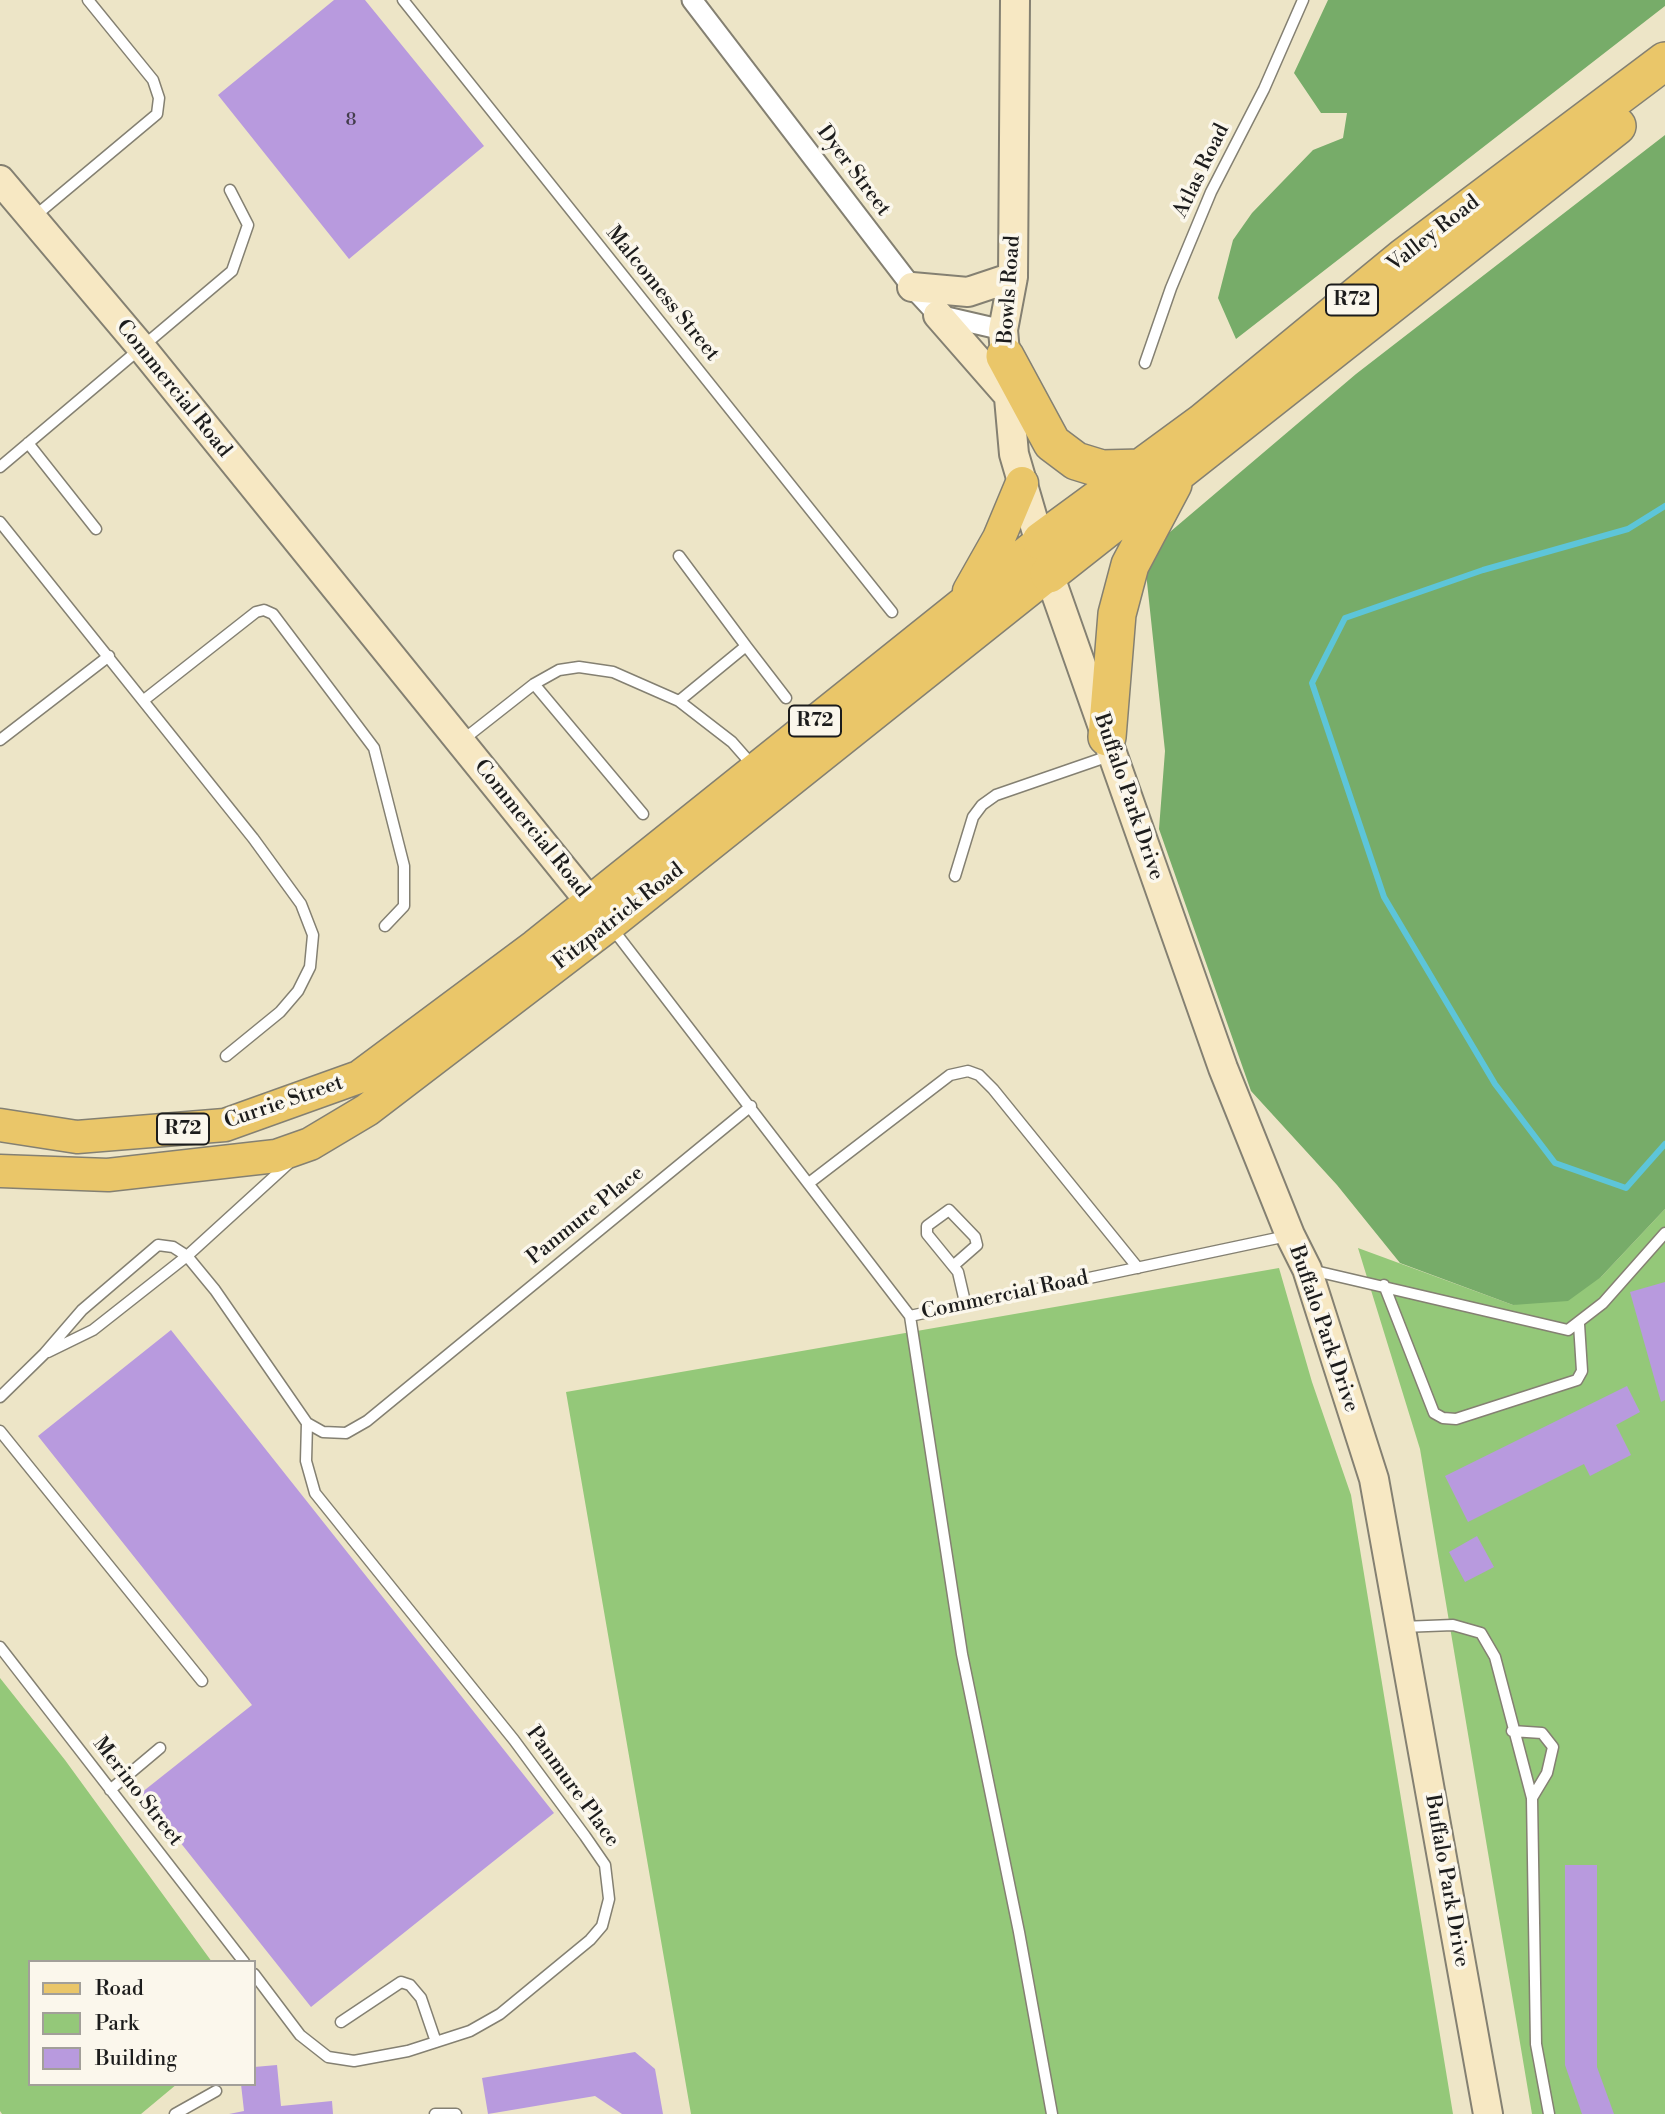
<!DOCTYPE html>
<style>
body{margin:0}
#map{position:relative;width:1665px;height:2114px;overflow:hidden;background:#ede5c7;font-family:"Libre Bodoni",serif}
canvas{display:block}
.legend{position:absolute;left:28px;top:1960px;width:228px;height:126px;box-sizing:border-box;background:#fbf7ec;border:2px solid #a29f99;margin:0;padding:9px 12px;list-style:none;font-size:21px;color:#1c1c1c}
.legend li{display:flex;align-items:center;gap:14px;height:35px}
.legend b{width:35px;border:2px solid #a29f99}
</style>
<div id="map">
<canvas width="1665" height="2114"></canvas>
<ul class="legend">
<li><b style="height:9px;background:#eac669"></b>Road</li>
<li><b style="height:19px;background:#94c879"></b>Park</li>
<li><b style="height:19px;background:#b89ade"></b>Building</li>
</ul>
</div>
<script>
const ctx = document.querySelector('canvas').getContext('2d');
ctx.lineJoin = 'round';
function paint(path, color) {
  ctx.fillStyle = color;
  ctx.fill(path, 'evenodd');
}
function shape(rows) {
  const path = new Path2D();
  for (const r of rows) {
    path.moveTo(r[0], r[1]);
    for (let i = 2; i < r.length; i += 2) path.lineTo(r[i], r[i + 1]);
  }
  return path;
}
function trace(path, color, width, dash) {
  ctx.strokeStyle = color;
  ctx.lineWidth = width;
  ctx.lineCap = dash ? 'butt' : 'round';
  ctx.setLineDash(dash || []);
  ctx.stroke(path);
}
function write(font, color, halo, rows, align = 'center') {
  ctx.font = font + ' "Libre Bodoni",serif';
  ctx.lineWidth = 7;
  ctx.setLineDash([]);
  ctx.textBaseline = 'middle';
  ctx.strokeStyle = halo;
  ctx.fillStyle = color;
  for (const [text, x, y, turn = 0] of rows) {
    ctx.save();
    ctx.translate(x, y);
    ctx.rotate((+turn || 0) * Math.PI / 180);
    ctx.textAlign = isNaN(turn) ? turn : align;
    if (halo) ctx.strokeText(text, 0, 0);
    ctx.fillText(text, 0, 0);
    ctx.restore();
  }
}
paint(shape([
 [1665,1209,1665,2114,1532,2114,1420,1449,1358,1248,1513,1305,1601,1277],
 [1279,1268,1312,1382,1351,1495,1453,2114,691,2114,566,1392],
 [0,1678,65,1760,212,1962,30,1962,30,2084,177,2084,141,2114,2,2114,0,2111]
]), '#94c879');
paint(shape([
 [1328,0,1665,0,1665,6,1236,339,1218,298,1233,240,1252,213,1313,150,1343,138,1347,113,1321,113,1294,73],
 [1665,135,1665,1209,1601,1277,1568,1301,1513,1305,1400,1263,1337,1185,1251,1091,1159,829,1165,751,1144,554,1356,374]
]), '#77ac69');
trace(shape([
 [1665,506,1628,529,1483,570,1345,618,1312,683,1384,897,1495,1084,1555,1163,1626,1188,1665,1144]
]), '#5dc5d9', 6);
paint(shape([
 [334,0,365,0,484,146,349,259,218,95],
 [1665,1282,1665,1400,1661,1402,1630,1292],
 [171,1330,554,1813,311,2007,141,1793,252,1705,38,1436],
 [1627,1386,1640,1412,1616,1425,1631,1455,1590,1476,1584,1464,1468,1522,1445,1476],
 [1477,1536,1494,1567,1465,1582,1449,1552],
 [1565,1865,1597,1865,1597,2067,1614,2114,1582,2114,1565,2065],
 [635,2052,655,2069,663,2114,622,2114,595,2096,488,2114,482,2078],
 [277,2065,281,2106,332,2101,333,2114,229,2114,244,2111,241,2084,254,2084,254,2067]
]), '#b89ade');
const lane = shape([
 [403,0,892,612],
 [35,216,157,114,159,98,153,80,88,0],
 [1145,363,1171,288,1211,192,1264,89,1303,0],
 [28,443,96,529],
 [0,467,232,271,248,225,230,190],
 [0,522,253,838,301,904,313,935,310,967,298,991,280,1012,226,1056],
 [679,556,746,646,679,701],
 [746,646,786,698],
 [534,684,643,814],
 [144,700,256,612,264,610,273,614,374,748,404,866,404,906,385,926],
 [464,739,534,684,559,670,579,667,613,672,679,701,732,742,754,767],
 [0,740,109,656],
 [955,876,973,817,982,805,996,795,1109,756],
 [612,928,910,1316,1287,1236],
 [809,1183,950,1075,968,1071,979,1075,993,1089,1138,1268],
 [953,1266,977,1245,975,1237,949,1210,927,1226,927,1234,958,1272,965,1302],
 [1311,1270,1568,1330,1603,1303,1665,1233],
 [1384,1285,1434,1413,1443,1418,1456,1419,1577,1380,1582,1371,1579,1324],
 [910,1316,962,1654,1019,1932,1052,2114],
 [48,1352,93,1330,187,1256,288,1164],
 [0,1397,44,1354,82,1310,158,1245,173,1247,187,1256,215,1290,307,1423,323,1432,346,1433,367,1421,751,1106],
 [0,1431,202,1681],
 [1402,1627,1453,1625,1481,1633,1495,1657,1532,1798,1536,2044,1549,2114],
 [0,1647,244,1962],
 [1512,1731,1542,1733,1553,1747,1547,1773,1532,1798],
 [110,1790,160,1748],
 [254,1974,300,2035,328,2057,354,2061,408,2051,470,2031,500,2014,590,1940,602,1926,609,1899,605,1865,585,1836,514,1740,315,1493,306,1461,307,1423],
 [341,2022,401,1982,410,1985,421,1998,436,2042],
 [175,2114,216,2091],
 [435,2114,456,2114]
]);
const street = shape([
 [692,0,912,287,938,315,1003,330]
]);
const secondary = shape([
 [1015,0,1013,277,1003,330,1014,454,1049,574,1223,1068,1290,1235,1307,1269,1374,1479,1488,2114],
 [0,180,141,347,603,918],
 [912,287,968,292,1013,277],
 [938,315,1008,395]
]);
const primary = shape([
 [969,591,999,538,1022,483],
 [0,1125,77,1137,225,1125,359,1077,535,946,1041,541],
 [0,1171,108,1175,276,1156,310,1144,367,1110,609,925,1049,574]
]);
const highway = shape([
 [1005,356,1052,443,1076,461,1102,469,1142,468],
 [1041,541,1202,423,1404,257,1665,61],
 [1049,574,1617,126],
 [1107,737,1117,614,1130,565,1173,484]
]);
trace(lane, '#848072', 13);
trace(street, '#848072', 23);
trace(secondary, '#848072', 32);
trace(primary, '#848072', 35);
trace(highway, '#848072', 40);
trace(lane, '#fff', 10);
trace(street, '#fff', 19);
trace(secondary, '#f7e8c3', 28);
trace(primary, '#eac669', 32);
trace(highway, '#eac669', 37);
write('18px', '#433c4c', null, [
 ["8",351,121]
]);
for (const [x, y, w] of [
 [1352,300,52],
 [815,721,52],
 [183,1129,52]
]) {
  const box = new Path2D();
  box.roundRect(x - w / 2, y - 15.5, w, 31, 5);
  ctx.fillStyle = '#fbf7ec';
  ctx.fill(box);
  trace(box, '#1c1c1c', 2);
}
write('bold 19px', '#1c1c1c', null, [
 ["R72",1352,300],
 ["R72",815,721],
 ["R72",183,1129]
]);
write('21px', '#1c1c1c', '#fbf7ec', [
 ["Dyer Street",853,171,53],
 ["Atlas Road",1202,171,-64],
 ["Valley Road",1434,234,-38],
 ["Bowls Road",1010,290,-86],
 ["Malcomess Street",662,294,51],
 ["Commercial Road",173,389,51],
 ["Buffalo Park Drive",1128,797,71],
 ["Commercial Road",531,829,51],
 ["Fitzpatrick Road",619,917,-38],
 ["Currie Street",284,1103,-19],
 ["Panmure Place",586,1216,-39],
 ["Commercial Road",1005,1296,-12],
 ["Buffalo Park Drive",1323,1329,71],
 ["Panmure Place",572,1787,54],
 ["Merino Street",137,1792,52],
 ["Buffalo Park Drive",1446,1881,80]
]);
</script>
